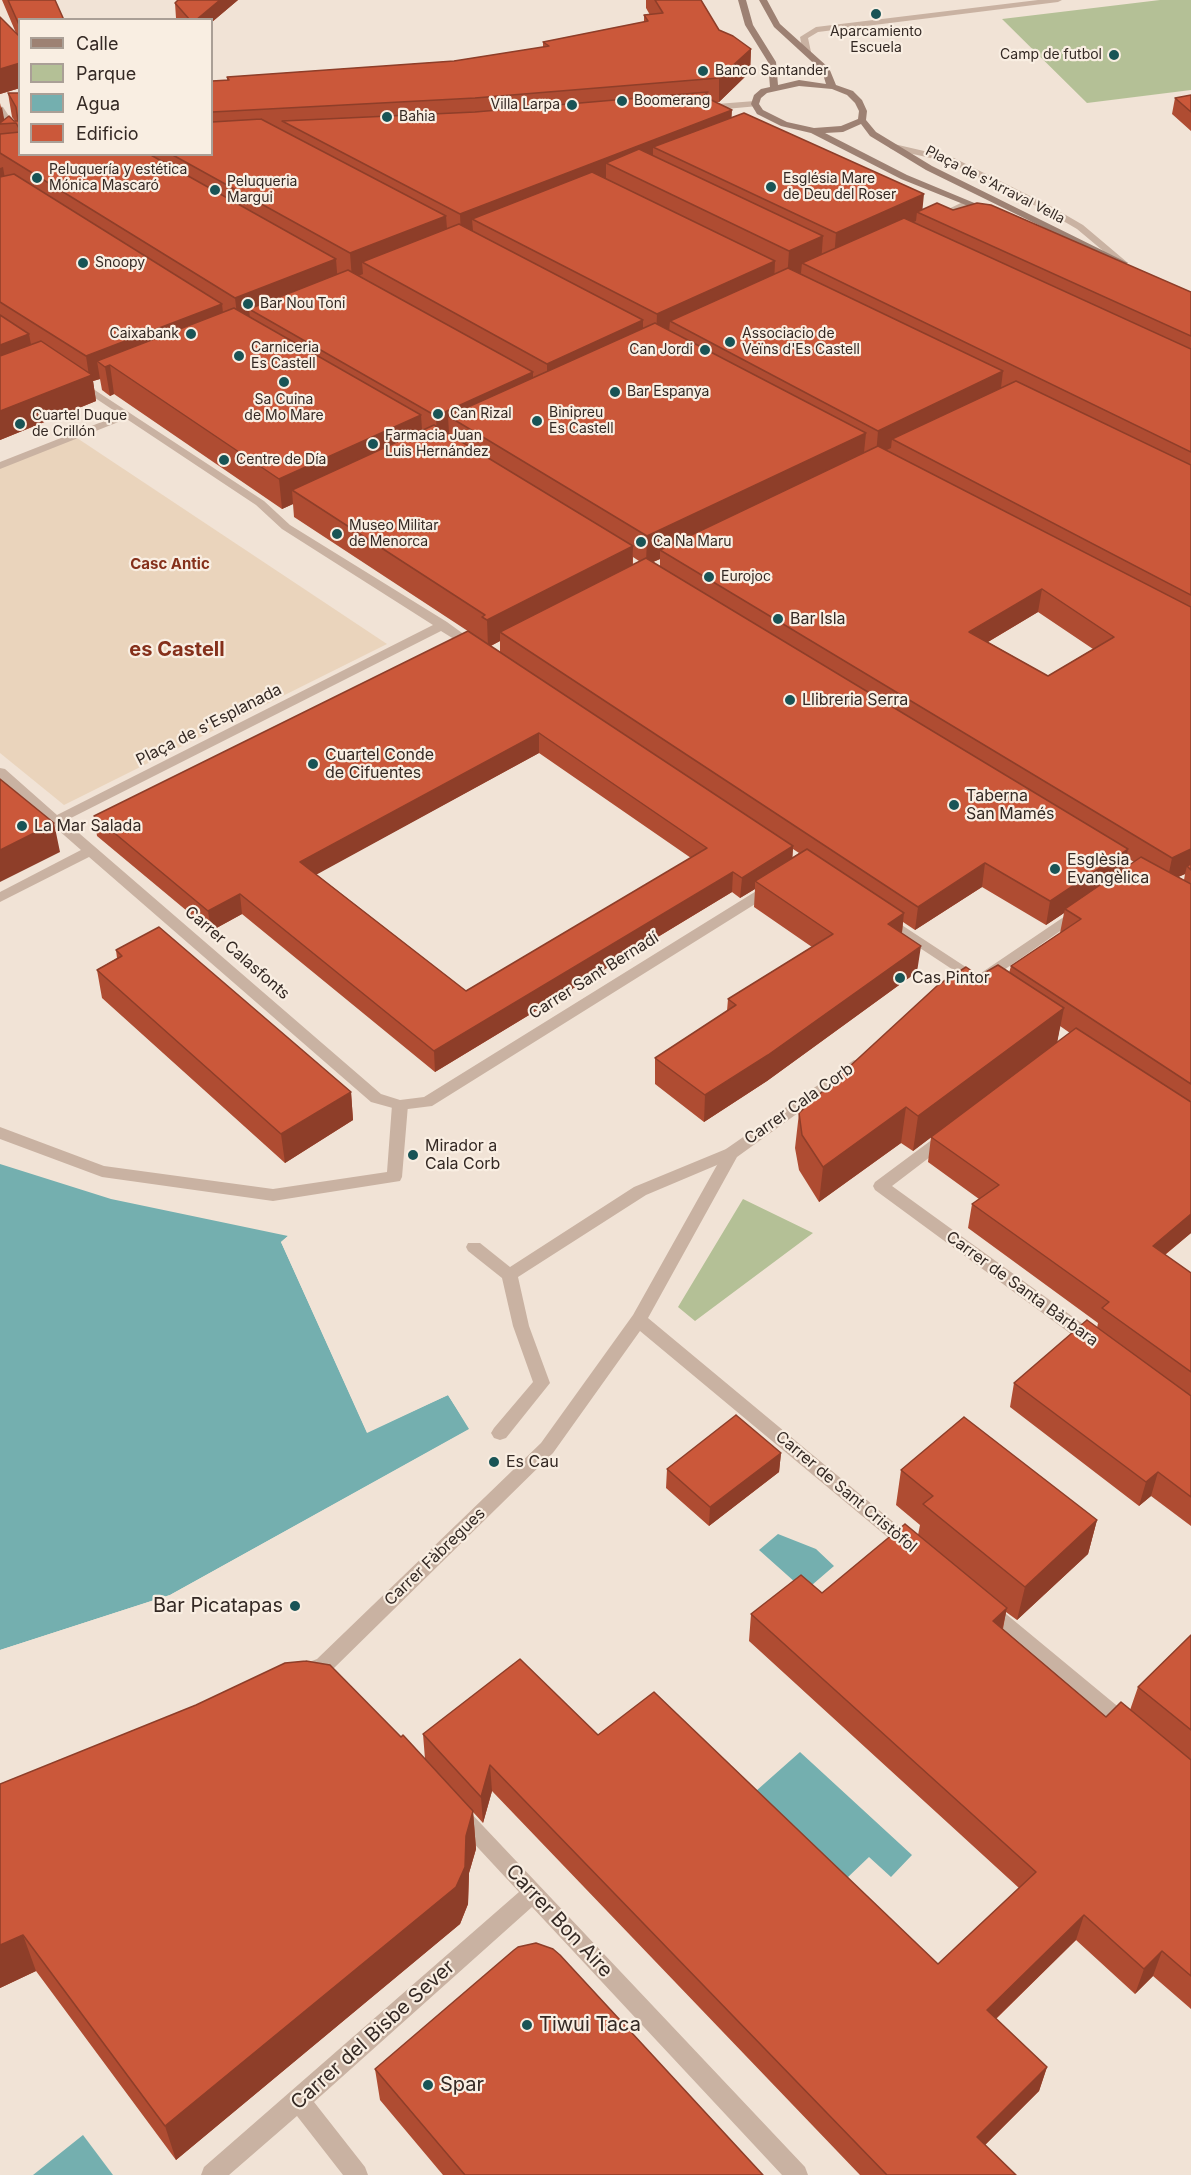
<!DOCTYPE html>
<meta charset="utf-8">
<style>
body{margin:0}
#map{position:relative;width:1191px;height:2175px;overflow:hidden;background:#f1e3d6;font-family:Inter,sans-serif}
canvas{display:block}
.legend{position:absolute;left:18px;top:18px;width:195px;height:138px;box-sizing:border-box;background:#f9eee2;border:2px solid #aa9f96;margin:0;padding:8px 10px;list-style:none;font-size:18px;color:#342924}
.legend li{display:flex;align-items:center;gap:12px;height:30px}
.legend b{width:30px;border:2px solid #aa9f96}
</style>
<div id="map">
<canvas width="1191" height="2175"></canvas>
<ul class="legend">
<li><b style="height:8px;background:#9d8173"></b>Calle</li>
<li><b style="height:16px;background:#b4c096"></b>Parque</li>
<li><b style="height:16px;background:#74afaf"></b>Agua</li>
<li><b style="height:16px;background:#cb583a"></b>Edificio</li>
</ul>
</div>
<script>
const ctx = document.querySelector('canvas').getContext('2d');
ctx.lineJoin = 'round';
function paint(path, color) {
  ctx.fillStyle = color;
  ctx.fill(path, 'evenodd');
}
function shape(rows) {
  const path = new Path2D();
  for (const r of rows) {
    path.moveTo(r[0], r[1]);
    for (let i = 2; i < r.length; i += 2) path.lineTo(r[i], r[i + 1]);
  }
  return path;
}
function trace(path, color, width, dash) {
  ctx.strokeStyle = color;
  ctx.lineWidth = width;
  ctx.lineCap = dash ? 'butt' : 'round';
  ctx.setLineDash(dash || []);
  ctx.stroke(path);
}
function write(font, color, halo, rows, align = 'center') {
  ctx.font = font + ' Inter,sans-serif';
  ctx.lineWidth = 4.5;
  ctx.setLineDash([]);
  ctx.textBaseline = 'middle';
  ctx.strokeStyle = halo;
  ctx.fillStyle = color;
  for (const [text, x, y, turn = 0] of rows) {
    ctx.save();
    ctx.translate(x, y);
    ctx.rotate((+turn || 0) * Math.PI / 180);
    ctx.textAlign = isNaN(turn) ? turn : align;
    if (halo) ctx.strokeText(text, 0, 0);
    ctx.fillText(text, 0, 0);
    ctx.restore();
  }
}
paint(shape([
 [1160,0,1191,0,1191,90,1087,103,1002,19],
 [743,1199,813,1233,695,1321,678,1307]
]), '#b4c096');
paint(shape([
 [74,436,387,644,64,805,0,753,0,466]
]), '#ead4bc');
paint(shape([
 [0,1164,111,1199,288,1236,281,1242,367,1432,448,1395,470,1429,170,1595,0,1650],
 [778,1534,816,1549,834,1566,805,1591,759,1550],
 [800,1752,912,1855,891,1877,869,1857,847,1878,756,1791],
 [83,2135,113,2175,33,2175]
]), '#74afaf');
paint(shape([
 [288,1236,290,1237,284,1243,368,1429,448,1392,472,1431,172,1598,0,1653,0,1650,170,1595,469,1429,448,1395,367,1433,281,1242]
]), '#f1e3d6');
paint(shape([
 [894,144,954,158,1052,207,1083,225,1128,263,1120,265,1077,229,1046,211,948,162,891,149,889,147,894,144],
 [731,1147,736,1149,739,1153,736,1157,646,1195,518,1277,529,1326,550,1383,506,1438,500,1440,494,1438,491,1433,494,1428,533,1382,513,1326,502,1278,468,1251,466,1247,468,1243,480,1243,510,1267,634,1187,731,1147]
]), '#c9b2a2');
paint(shape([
 [127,412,132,415,131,417,0,469,0,462,127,412],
 [400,1100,405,1101,408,1105,402,1177,400,1181,273,1201,102,1177,0,1139,0,1127,104,1166,273,1189,387,1172,392,1105,395,1101,400,1100]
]), '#c9b2a2');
paint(shape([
 [1038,0,1062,0,1058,2,818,32,808,38,811,52,807,55,803,52,800,37,816,27,1038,0],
 [755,101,758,102,758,106,704,111,700,108,704,105,755,101],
 [0,106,3,107,20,133,20,144,17,143,0,116,0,106],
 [965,201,973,203,938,220,930,218,965,201],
 [78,379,264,501,290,525,447,622,480,646,474,650,470,649,441,631,65,821,381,1094,400,1100,424,1097,766,885,776,885,778,888,776,891,432,1106,400,1110,371,1102,89,857,0,902,0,892,81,850,0,779,0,768,5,769,57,815,433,625,282,529,256,505,74,384,73,382,78,379],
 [1077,908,1084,913,1082,916,988,981,976,985,879,921,886,916,891,918,978,975,1077,908],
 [854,1060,859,1061,861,1065,859,1069,737,1157,648,1318,915,1540,918,1545,915,1550,909,1553,903,1550,640,1331,553,1453,331,1671,306,1680,299,1678,297,1672,299,1666,317,1659,541,1443,633,1315,726,1149,854,1060],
 [946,1131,951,1133,954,1137,951,1141,892,1186,1098,1335,1100,1340,1098,1345,1092,1346,1086,1345,875,1190,873,1186,875,1182,941,1133,946,1131],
 [988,1602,994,1604,1133,1719,1136,1725,1133,1731,1126,1734,1119,1731,982,1616,979,1610,982,1604,988,1602],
 [461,1807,468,1810,805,2167,808,2175,782,2175,532,1907,314,2102,365,2167,368,2175,343,2175,297,2116,229,2175,201,2175,204,2167,519,1892,454,1822,451,1816,454,1810,461,1807]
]), '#c9b2a2');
paint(shape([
 [738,0,746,0,753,25,776,62,778,85,799,80,826,84,822,71,774,27,759,0,767,0,780,24,829,68,836,85,853,91,862,100,867,111,866,120,876,132,932,166,1128,263,1120,265,926,170,870,136,861,124,843,132,825,133,907,175,996,212,988,214,901,179,811,133,781,126,757,114,751,104,754,95,761,89,770,87,768,62,745,25,738,0],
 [799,86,832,89,847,95,855,103,859,111,858,119,841,126,814,128,787,122,763,110,759,104,761,98,767,93,799,86]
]), '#9d8173');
paint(shape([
 [2,0,55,0,20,20,20,88,0,94,0,17,16,33],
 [178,0,238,0,212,22,212,20,178,20,176,18,175,3],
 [646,0,701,0,719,30,751,49,750,72,719,102,715,102,732,118,923,209,953,210,1191,292,1191,1233,1165,1255,1191,1273,1191,1526,1151,1496,1139,1506,1010,1407,1014,1383,1097,1328,1098,1323,968,1228,972,1204,979,1199,928,1162,931,1137,913,1151,901,1143,819,1202,799,1170,795,1148,799,1113,979,976,1009,973,1011,966,1060,933,1064,913,1046,925,982,887,915,930,903,922,902,933,917,972,767,1081,704,1122,655,1084,655,1058,727,1011,728,999,812,947,754,907,755,889,740,898,732,892,435,1072,242,914,211,931,97,836,94,816,483,641,294,517,293,504,282,509,114,394,110,396,102,390,100,379,93,381,96,401,0,440,0,103,4,120,15,121,12,117,8,93,20,93,20,154,212,154,212,81,227,80,227,77,454,61,543,47,543,42,644,22,644,15,650,15,646,8],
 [633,557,639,561,633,565],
 [660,559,660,566,653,562],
 [1038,612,1093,649,1048,676,988,642],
 [500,641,500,652,491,646],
 [539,753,691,858,466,991,316,874],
 [793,849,799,853,792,858],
 [1126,857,1134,862,1124,869],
 [1185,874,1184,880,1178,877],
 [1060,1026,1070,1033,1057,1042],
 [1191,95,1191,131,1172,114,1175,98],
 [116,950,351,1092,353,1120,285,1163,102,998,97,970,117,958],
 [781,1453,779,1472,709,1526,666,1488,667,1469],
 [901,1470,1097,1520,1088,1554,1017,1620,1006,1612,1003,1629,1106,1717,1130,1710,1138,1687,1191,1635,1191,2009,1153,1976,1135,1994,1076,1940,996,2019,1047,2067,1039,2091,985,2145,1016,2175,860,2175,492,1791,483,1823,473,1812,476,1849,469,1873,468,1904,460,1924,176,2160,36,1971,0,1988,0,1784,401,1737,425,1759,423,1734,598,1735,938,1964,1019,1888,749,1641,751,1614,822,1593,918,1535,920,1525,896,1505],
 [375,2069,763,2175,443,2175,380,2100]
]), '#af4c32');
paint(shape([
 [220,0,238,0,212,22,212,20,196,20],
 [751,49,750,72,719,102,719,78],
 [20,63,20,88,0,94,0,69],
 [2,107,5,124,0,124,0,109],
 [732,110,731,130,653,147,653,161,606,163,606,179,472,219,473,231,461,236,460,214],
 [3,167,7,191,0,194,0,168],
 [924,194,922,214,917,212,916,221,834,258,836,233],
 [446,216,448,241,362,262,363,274,352,279,350,253],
 [823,236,821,264,802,263,801,273,787,280,789,251],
 [336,259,338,285,249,309,250,319,238,323,235,298],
 [775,261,774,285,670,321,669,332,656,338,657,314],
 [222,304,225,330,110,365,114,394,110,396,105,367,97,361,100,379,93,381,96,401,0,440,0,411,89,376,86,356],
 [643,320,643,345,547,388,547,364],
 [29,334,34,360,0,374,0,345],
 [1003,371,1000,396,892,439,891,448,876,455,878,431],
 [533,372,533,395,448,416,449,433,437,438,436,416],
 [421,415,423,445,292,490,293,504,282,509,279,479],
 [866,433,863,462,660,550,660,559,646,565,647,536],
 [633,546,632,573,500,632,500,641,488,647,487,620],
 [1042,589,1038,612,966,655,969,632],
 [539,733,539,753,303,882,300,862],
 [54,823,60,852,0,882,0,850],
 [793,846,792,866,755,881,755,889,740,898,742,878],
 [1128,849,1123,873,1065,909,1064,913,1046,925,1050,901],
 [1191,849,1191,870,1187,866,1185,874,1167,882,1172,858],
 [985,863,982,887,915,930,918,907],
 [733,872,732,892,435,1072,434,1051],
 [240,894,242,914,211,931,208,911],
 [904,913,901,940,888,924],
 [921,946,917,972,767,1081,704,1122,705,1095],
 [1064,1008,1057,1043,913,1151,918,1116],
 [351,1092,353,1120,285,1163,281,1134],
 [906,1107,901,1143,819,1202,823,1167],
 [1191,1214,1191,1233,1146,1270,1153,1246],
 [781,1453,779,1472,709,1526,710,1507],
 [1158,1472,1151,1496,1139,1506,1146,1482],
 [1097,1520,1088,1554,1017,1620,1025,1587],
 [1007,1608,1001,1635,993,1621],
 [490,1765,492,1791,483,1823,481,1797],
 [473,1811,476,1849,469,1873,468,1904,460,1924,176,2160,165,2126,466,1836],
 [1084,1915,1076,1940,980,2034,987,2010],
 [23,1935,36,1971,0,1988,0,1945],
 [1162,1951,1153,1976,1135,1994,1144,1969],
 [1047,2067,1039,2091,971,2159,977,2137]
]), '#8e3e29');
const building = shape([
 [8,0,55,0,64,20,20,20,20,27,8,0],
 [178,0,220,0,196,20,190,20,175,3,178,0],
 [655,0,701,0,719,30,733,36,751,49,719,78,475,98,212,112,212,81,229,80,227,77,454,61,549,46,543,42,648,21,644,15,663,13,655,0],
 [0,17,20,37,20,63,0,69,0,17],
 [708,92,703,96,732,110,460,214,282,121,475,112,708,92],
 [8,93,20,93,20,130,16,123,0,124,0,123,9,116,14,121,18,121,16,107,8,93],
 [1191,95,1191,112,1175,98,1191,95],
 [744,113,924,194,836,233,653,147,744,113],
 [261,119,446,216,350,253,171,154,212,154,212,122,261,119],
 [20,132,20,154,149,154,336,259,235,298,0,153,0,134,20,132],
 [639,149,823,236,789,251,606,163,639,149],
 [592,172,775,261,657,314,472,219,592,172],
 [14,174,222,304,86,356,0,302,0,177,14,174],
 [937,203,953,210,977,203,991,205,1191,292,1191,336,917,212,937,203],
 [904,218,1191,349,1191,452,802,263,904,218],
 [459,224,643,320,547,364,362,262,459,224],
 [788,268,1003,371,878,431,670,321,788,268],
 [348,270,533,372,436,416,249,309,348,270],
 [234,308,421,415,279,479,110,365,105,367,97,361,234,308],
 [0,315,29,334,0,345,0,315],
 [655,323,866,433,647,536,448,416,655,323],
 [41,341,92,375,0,411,0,356,41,341],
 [1016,381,1191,465,1191,595,892,439,1016,381],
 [434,425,633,546,487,620,482,617,485,615,292,490,434,425],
 [878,446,1191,607,1191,849,1172,858,660,550,878,446],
 [1042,589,1114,637,1048,676,969,632,1042,589],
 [646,558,1128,849,1050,901,985,863,918,907,500,632,646,558],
 [468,631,793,846,742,878,733,872,434,1051,240,894,208,911,94,816,468,631],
 [539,733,707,848,466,991,300,862,539,733],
 [0,779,54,823,0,850,0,779],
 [807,849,904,913,888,924,921,946,768,1055,705,1095,655,1058,736,1005,728,999,833,934,755,881,807,849],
 [1141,857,1191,884,1191,1084,1011,966,1081,919,1065,909,1141,857],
 [1191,864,1191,870,1187,866,1191,864],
 [159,927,351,1092,281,1134,97,970,122,956,116,950,159,927],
 [998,965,1064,1008,918,1116,906,1107,823,1167,802,1135,799,1113,938,985,966,967,979,976,998,965],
 [1076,1028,1191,1102,1191,1214,1153,1246,1191,1273,1191,1372,1102,1308,1109,1302,972,1204,999,1185,931,1137,1076,1028],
 [1087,1320,1191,1396,1191,1497,1158,1472,1146,1482,1014,1383,1087,1320],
 [736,1415,781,1453,710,1507,667,1469,736,1415],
 [964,1417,1097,1520,1025,1587,923,1504,933,1496,901,1470,964,1417],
 [905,1524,1007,1608,993,1621,1106,1717,1121,1702,1191,1760,1191,1976,1162,1951,1144,1969,1084,1915,987,2010,1047,2067,977,2137,1016,2175,887,2175,490,1765,481,1797,423,1734,520,1659,598,1735,654,1692,938,1964,1036,1872,751,1614,801,1575,822,1593,905,1524],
 [1191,1635,1191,1730,1138,1687,1191,1635],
 [306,1661,330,1665,401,1737,403,1735,473,1811,466,1836,465,1867,456,1887,165,2126,23,1935,0,1945,0,1784,196,1705,285,1663,306,1661],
 [536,1943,553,1949,560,1955,763,2175,465,2175,375,2069,514,1950,518,1947,536,1943]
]);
paint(building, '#cb583a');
trace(building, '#8e3e29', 1.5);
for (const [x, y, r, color] of [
 [876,14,6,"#195456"],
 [1114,55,6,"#195456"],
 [703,71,6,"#195456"],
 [622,101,6,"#195456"],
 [572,105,6,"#195456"],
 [387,117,6,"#195456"],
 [37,178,6,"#195456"],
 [771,187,6,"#195456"],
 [215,190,6,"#195456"],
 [83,263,6,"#195456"],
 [248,304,6,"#195456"],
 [191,334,6,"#195456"],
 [730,342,6,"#195456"],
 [705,350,6,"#195456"],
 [239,356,6,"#195456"],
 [284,382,6,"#195456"],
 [615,392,6,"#195456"],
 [438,414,6,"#195456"],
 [537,421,6,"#195456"],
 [20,424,6,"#195456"],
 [373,444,6,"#195456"],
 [224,460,6,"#195456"],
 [337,534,6,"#195456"],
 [641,542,6,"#195456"],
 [709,577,6,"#195456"],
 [778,619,6,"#195456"],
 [790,700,6,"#195456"],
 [313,764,6,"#195456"],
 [954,805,6,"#195456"],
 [22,826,6,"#195456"],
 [1055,869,6,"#195456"],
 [900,978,6,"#195456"],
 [413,1155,6,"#195456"],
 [494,1462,6,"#195456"],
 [295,1606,6,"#195456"],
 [527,2025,6,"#195456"],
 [428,2085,6,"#195456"]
]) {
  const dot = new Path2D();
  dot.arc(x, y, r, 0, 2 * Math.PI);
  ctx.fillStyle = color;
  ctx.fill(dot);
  trace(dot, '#f9eee2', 2);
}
write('14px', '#342924', '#f9eee2', [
 ["Aparcamiento",876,32,"center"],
 ["Escuela",876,48,"center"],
 ["Camp de futbol",1102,55,"right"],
 ["Banco Santander",715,71],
 ["Boomerang",634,101],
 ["Villa Larpa",560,105,"right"],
 ["Bahia",399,117],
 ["Peluquería y estética",49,170],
 ["Mónica Mascaró",49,186],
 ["Església Mare",783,179],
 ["de Deu del Roser",783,195],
 ["Peluqueria",227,182],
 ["Margui",227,198],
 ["Snoopy",95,263],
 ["Bar Nou Toni",260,304],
 ["Caixabank",179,334,"right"],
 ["Associacio de",742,334],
 ["Veïns d'Es Castell",742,350],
 ["Carniceria",251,348],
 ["Es Castell",251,364],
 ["Can Jordi",693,350,"right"],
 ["Bar Espanya",627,392],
 ["Sa Cuina",284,400,"center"],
 ["de Mo Mare",284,416,"center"],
 ["Binipreu",549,413],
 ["Es Castell",549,429],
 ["Can Rizal",450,414],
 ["Cuartel Duque",32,416],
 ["de Crillón",32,432],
 ["Farmacia Juan",385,436],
 ["Luis Hernández",385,452],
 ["Centre de Día",236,460],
 ["Museo Militar",349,526],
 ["de Menorca",349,542],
 ["Ca Na Maru",653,542],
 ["Eurojoc",721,577]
], 'left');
write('14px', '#342924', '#f9eee2', [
 ["Plaça de s'Arraval Vella",995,185,27]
]);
write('bold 15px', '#85301b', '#f9eee2', [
 ["Casc Antic",170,564]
]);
write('16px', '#342924', '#f9eee2', [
 ["Bar Isla",790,619],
 ["Llibreria Serra",802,700],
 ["Cuartel Conde",325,755],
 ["de Cifuentes",325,773],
 ["Taberna",966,796],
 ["San Mamés",966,814],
 ["La Mar Salada",34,826],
 ["Esglèsia",1067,860],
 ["Evangèlica",1067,878],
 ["Cas Pintor",912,978],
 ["Mirador a",425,1146],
 ["Cala Corb",425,1164],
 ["Es Cau",506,1462]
], 'left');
write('16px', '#342924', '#f9eee2', [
 ["Plaça de s'Esplanada",209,725,-27],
 ["Carrer Calasfonts",237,953,41],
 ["Carrer Sant Bernadí",594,976,-32],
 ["Carrer Cala Corb",799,1104,-35],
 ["Carrer de Santa Bàrbara",1022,1289,36],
 ["Carrer de Sant Cristòfol",846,1492,40],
 ["Carrer Fàbregues",435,1557,-44]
]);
write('bold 20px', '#85301b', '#f9eee2', [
 ["es Castell",177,650]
]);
write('20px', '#342924', '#f9eee2', [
 ["Bar Picatapas",283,1606,"right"],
 ["Tiwui Taca",539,2025],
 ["Spar",440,2085]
], 'left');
write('20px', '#342924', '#f9eee2', [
 ["Carrer Bon Aire",559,1921,47],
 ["Carrer del Bisbe Sever",373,2035,-42]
]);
</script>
